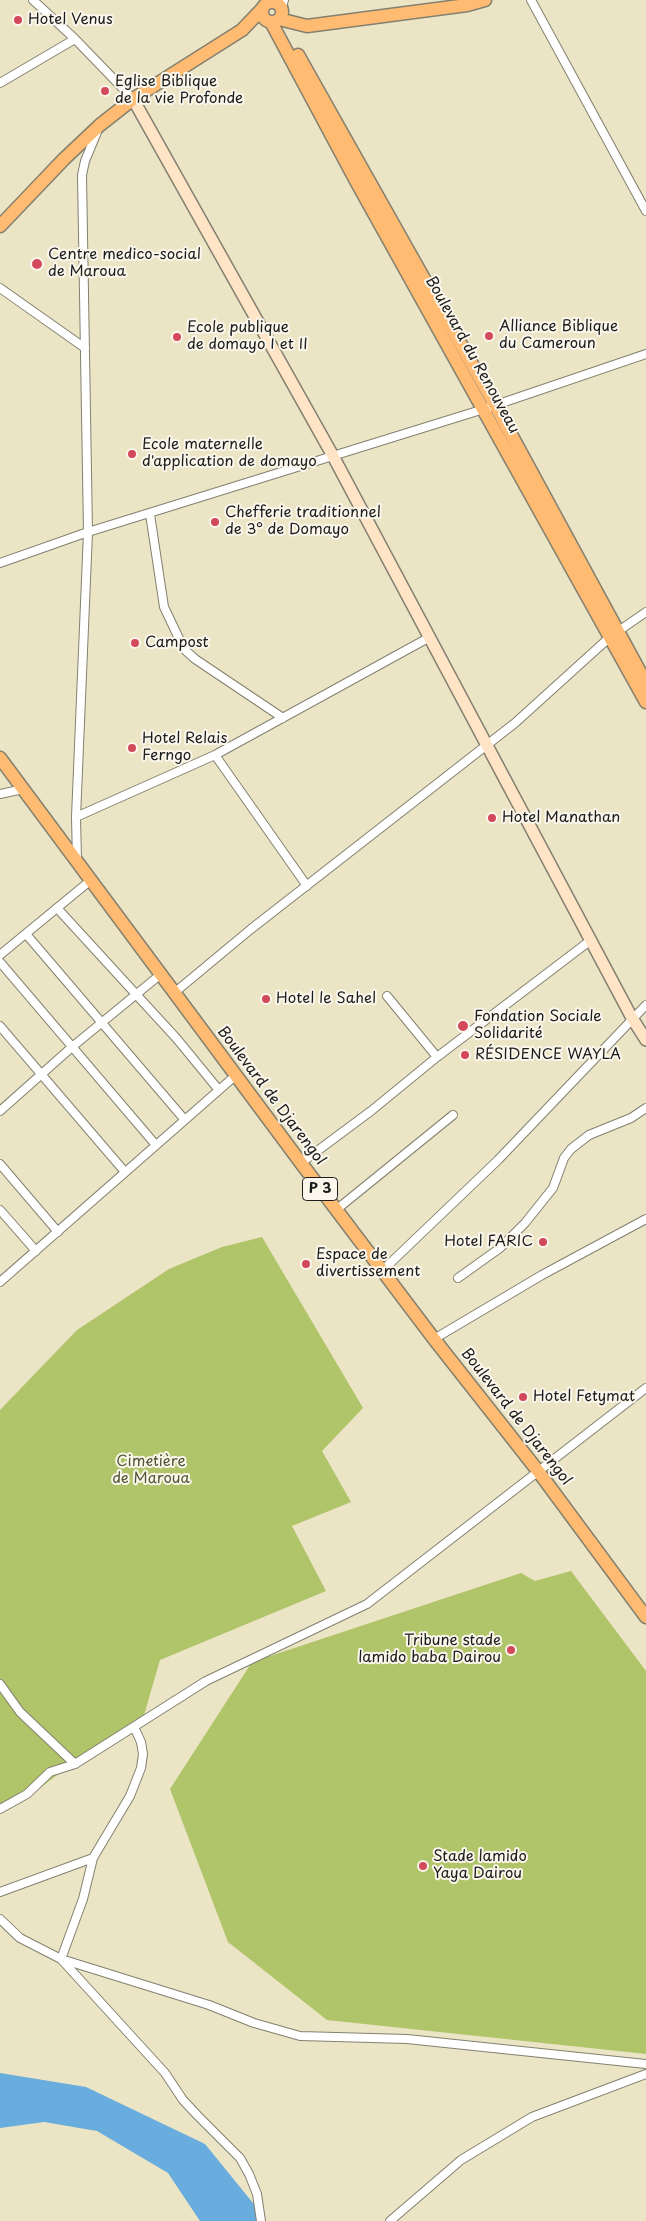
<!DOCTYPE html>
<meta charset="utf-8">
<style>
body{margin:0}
canvas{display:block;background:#ebe4c5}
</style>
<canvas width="646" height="2221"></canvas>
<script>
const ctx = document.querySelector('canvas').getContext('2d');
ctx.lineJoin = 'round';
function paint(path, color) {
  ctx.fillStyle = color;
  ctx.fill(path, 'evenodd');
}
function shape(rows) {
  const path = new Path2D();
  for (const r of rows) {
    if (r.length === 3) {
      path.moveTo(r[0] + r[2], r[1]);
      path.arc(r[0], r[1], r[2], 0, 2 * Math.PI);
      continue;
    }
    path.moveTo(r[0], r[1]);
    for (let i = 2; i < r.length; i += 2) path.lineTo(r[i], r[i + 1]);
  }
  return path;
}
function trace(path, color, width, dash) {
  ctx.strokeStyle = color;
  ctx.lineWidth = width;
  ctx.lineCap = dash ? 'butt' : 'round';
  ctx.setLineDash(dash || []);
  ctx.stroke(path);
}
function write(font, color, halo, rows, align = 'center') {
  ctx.font = font + ' "Playpen Sans",sans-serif';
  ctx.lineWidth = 4;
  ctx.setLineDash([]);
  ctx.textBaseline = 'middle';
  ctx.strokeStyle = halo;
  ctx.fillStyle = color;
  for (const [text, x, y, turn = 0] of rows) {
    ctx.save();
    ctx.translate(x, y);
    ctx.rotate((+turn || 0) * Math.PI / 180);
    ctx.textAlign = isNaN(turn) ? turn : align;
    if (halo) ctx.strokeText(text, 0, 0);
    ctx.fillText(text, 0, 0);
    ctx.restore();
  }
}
paint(shape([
 [262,1237,363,1408,322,1451,351,1502,292,1526,326,1591,160,1660,144,1715,74,1762,27,1798,0,1806,0,1410,77,1330,169,1269,222,1247],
 [571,1571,646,1671,646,2054,327,2020,228,1942,170,1789,252,1662,521,1573,535,1581]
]), '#b0c469');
paint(shape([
 [0,2073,86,2087,205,2144,257,2208,257,2221,200,2221,168,2173,97,2131,44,2122,0,2128]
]), '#69acde');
const minor = shape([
 [33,0,75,39,133,99],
 [531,0,646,211],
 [270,2,272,0],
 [282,7,284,0],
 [0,83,75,39],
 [0,288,85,348],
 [150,514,164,607,184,649,195,659,283,718],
 [0,563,88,532,484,409,646,354],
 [215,755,307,886],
 [0,794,23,789],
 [76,817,215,755,430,637],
 [77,860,76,817,88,532,82,175,85,161,97,132],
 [57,908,177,1039,218,1089],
 [26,934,184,1119],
 [0,955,91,880],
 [0,962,155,1144],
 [174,993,251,929,515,723,610,637,646,612],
 [387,996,437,1057],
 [0,1026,125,1172],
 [0,1111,72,1047,161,974],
 [301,1163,371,1111,437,1057,591,940],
 [0,1164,58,1232],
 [0,1210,36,1251],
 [336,1210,453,1115],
 [383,1270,498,1160,646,1005],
 [458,1278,500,1248,525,1223,553,1188,564,1158,571,1149,589,1135,631,1118,646,1108],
 [0,1282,235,1076],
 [434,1339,542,1275,646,1219],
 [0,1684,20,1712,75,1764],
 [134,1727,141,1742,143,1754,141,1768,130,1796,93,1858,83,1899,61,1959,165,2073,183,2100,198,2116,240,2158,249,2174,257,2194,261,2221],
 [0,1809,27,1794,50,1772,75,1764,206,1681,367,1604,646,1388],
 [0,1892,93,1858],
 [0,1919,20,1938,61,1959,209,2005,254,2023,300,2036,407,2039,646,2064],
 [390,2221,461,2160,532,2117,646,2074]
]);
const secondary = shape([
 [133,99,333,456,632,1018,646,1040]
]);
const primary = shape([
 [272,12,10],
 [279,19,307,26,467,5,485,0],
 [271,22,356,181,646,702],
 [298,55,495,405,646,683],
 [0,226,64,159,100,125,133,99,242,30,262,9],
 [0,758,301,1163,434,1339,538,1471,646,1617]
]);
trace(minor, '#848070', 10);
trace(secondary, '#848070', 14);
trace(primary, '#848070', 15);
trace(minor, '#fff', 8);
trace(secondary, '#ffe4c6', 11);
trace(primary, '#febb71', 12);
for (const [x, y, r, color] of [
 [18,20,5,"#d1495b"],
 [105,91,5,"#d1495b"],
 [37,264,6,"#d1495b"],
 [489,336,5,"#d1495b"],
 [177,337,5,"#d1495b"],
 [132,454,5,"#d1495b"],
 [215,522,5,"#d1495b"],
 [135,643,5,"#d1495b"],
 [132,748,5,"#d1495b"],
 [492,818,5,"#d1495b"],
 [266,999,5,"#d1495b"],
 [463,1026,6,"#d1495b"],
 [465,1055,5,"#d1495b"],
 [543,1242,5,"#d1495b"],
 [306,1264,5,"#d1495b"],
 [523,1397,5,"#d1495b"],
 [511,1650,5,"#d1495b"],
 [423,1866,5,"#d1495b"]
]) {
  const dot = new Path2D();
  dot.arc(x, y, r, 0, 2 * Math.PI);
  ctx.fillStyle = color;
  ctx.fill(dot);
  trace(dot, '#fbf7ec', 2);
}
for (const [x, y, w] of [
 [320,1189,35]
]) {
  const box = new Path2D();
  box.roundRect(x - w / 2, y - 11.5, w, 23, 4);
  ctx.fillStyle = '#fbf7ec';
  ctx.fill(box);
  trace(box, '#1c1c1c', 1);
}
write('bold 14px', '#1c1c1c', null, [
 ["P 3",320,1189]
]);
write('15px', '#1c1c1c', '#fbf7ec', [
 ["Hotel Venus",28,20],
 ["Eglise Biblique",115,82],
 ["de la vie Profonde",115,99],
 ["Centre medico-social",48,255],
 ["de Maroua",48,272],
 ["Alliance Biblique",499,327],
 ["du Cameroun",499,344],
 ["Ecole publique",187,328],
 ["de domayo I et II",187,345],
 ["Ecole maternelle",142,445],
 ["d'application de domayo",142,462],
 ["Chefferie traditionnel",225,513],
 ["de 3° de Domayo",225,530],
 ["Campost",145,643],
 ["Hotel Relais",142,739],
 ["Ferngo",142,756],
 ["Hotel Manathan",502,818],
 ["Hotel le Sahel",276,999],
 ["Fondation Sociale",474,1017],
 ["Solidarité",474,1034],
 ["RÉSIDENCE WAYLA",475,1055],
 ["Hotel FARIC",533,1242,"right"],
 ["Espace de",316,1255],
 ["divertissement",316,1272],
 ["Hotel Fetymat",533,1397],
 ["Tribune stade",501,1641,"right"],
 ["lamido baba Dairou",501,1658,"right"],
 ["Stade lamido",433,1857],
 ["Yaya Dairou",433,1874]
], 'left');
write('15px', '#1c1c1c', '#fbf7ec', [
 ["Boulevard du Renouveau",472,355,61],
 ["Boulevard de Djarengol",271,1096,53],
 ["Boulevard de Djarengol",516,1417,52]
]);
write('15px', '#505737', '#fbf7ec', [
 ["Cimetière",151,1462],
 ["de Maroua",151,1479]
]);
</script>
